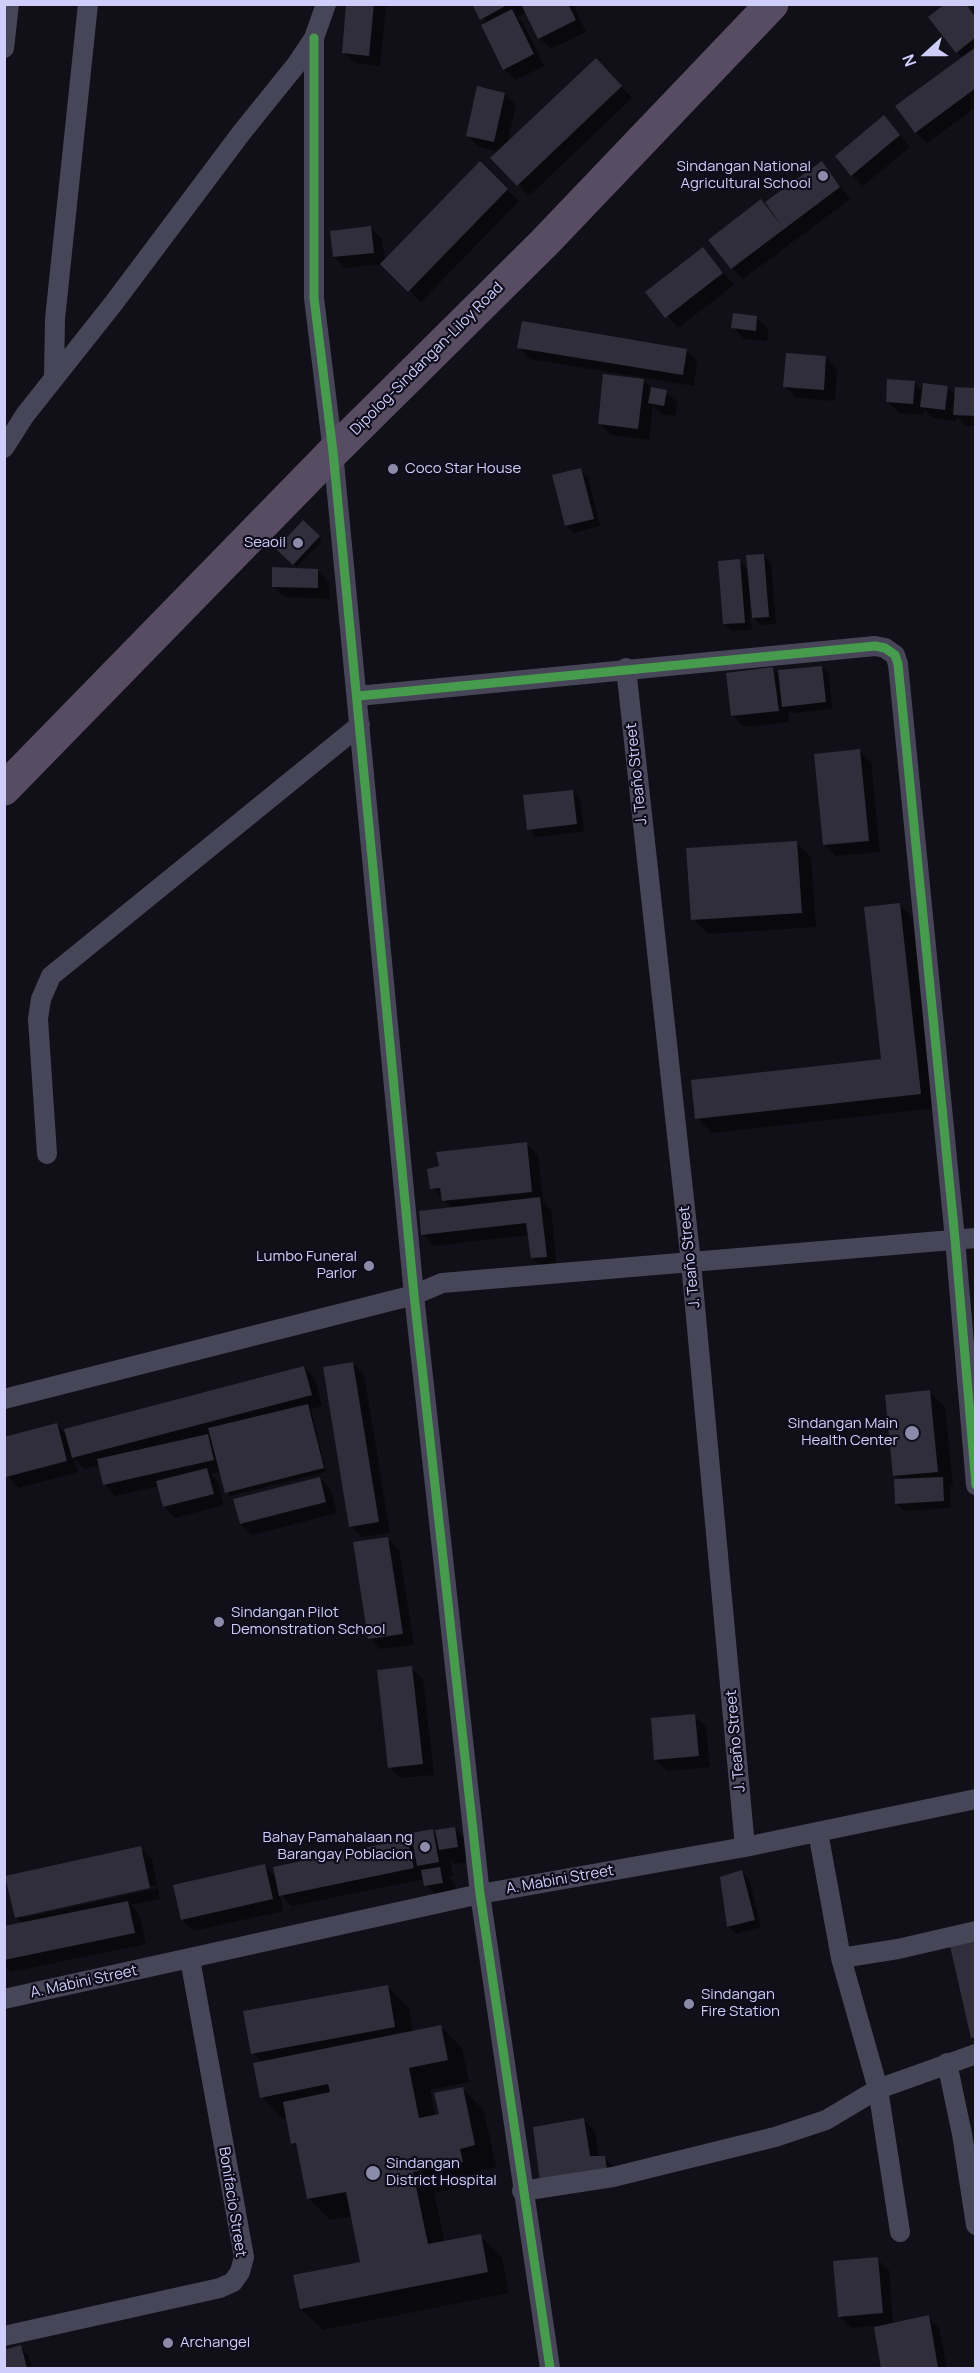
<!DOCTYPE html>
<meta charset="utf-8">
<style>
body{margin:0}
#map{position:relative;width:980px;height:2373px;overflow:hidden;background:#111018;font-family:Manrope,sans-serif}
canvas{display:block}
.frame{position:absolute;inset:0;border:6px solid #cfcdf9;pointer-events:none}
.north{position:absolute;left:896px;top:24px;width:60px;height:60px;-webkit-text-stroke:4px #0f0d1b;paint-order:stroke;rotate:249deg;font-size:16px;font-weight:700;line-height:24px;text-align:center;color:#cfcdf9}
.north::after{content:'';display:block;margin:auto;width:21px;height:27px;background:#cfcdf9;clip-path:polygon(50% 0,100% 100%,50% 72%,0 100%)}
</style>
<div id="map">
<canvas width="980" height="2373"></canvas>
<div class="frame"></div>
<div class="north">N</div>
</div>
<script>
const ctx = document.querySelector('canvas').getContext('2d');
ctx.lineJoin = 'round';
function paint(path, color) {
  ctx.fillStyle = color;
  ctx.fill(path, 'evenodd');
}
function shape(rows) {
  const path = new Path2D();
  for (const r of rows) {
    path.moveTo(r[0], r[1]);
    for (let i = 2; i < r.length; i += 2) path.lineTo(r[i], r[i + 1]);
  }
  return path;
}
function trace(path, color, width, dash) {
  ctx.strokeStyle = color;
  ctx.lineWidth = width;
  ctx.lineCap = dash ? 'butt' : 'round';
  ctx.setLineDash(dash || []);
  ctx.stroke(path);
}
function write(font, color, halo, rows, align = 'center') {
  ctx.font = font + ' Manrope,sans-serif';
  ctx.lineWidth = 4.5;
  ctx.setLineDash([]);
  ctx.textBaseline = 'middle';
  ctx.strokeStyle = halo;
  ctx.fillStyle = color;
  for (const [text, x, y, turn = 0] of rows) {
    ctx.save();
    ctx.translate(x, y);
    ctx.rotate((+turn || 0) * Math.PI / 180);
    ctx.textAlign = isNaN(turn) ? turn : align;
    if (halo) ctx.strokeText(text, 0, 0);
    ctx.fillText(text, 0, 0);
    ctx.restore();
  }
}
paint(shape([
 [348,4,386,4,380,66,355,63,343,52],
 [474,4,573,4,586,32,551,49,539,38,527,12,517,17,523,23,544,66,516,80,504,69,487,24],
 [966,4,976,16,976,107,927,143,916,132,963,58,957,52],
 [607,71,632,98,529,196,493,158,500,152,479,147,467,135,505,94,516,105,507,145],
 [895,129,910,147,863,186,852,175],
 [480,163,519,201,421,302,382,264,345,268,334,257,371,228,382,239,385,261],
 [821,163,850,199,743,279,732,268,761,201,772,212],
 [703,249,734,285,678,328,647,292],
 [756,317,768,329,767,341,744,339,733,327],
 [519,348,686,350,697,361,694,386,530,359],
 [826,358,837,369,835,401,796,398,785,386],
 [641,378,652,389,666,392,678,403,675,416,661,414,653,406,649,440,611,435,600,424],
 [914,383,923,392,947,387,956,396,976,390,976,426,966,426,957,416,956,421,933,418,924,409,924,415,899,413,887,401],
 [580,470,588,477,600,526,574,533,566,526],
 [303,522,322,541,297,567,278,549],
 [763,555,771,563,776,624,761,625,750,615,752,630,732,631,725,624,739,561,749,570],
 [318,571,329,582,329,599,285,597,273,586],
 [822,667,829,674,832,709,791,713,788,710,789,722,744,727,732,715,773,669,780,676],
 [859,751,871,762,880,852,836,856,825,845],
 [572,791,580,799,584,831,536,837,529,829],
 [796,842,811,857,816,927,708,934,693,919],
 [899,904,914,919,936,1108,712,1133,697,1118,883,1060],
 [526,1144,538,1155,543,1202,551,1210,557,1268,544,1269,532,1258,529,1235,434,1246,423,1234,452,1208,432,1188],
 [353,1363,364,1375,390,1533,362,1537,351,1526],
 [304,1367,315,1379,322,1406,311,1409,326,1472,229,1496,221,1471,211,1474,218,1481,224,1505,175,1518,164,1506,159,1486,115,1496,104,1484,99,1465,84,1469,74,1458,78,1472,19,1488,8,1477,4,1465,4,1439,57,1425,67,1435],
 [930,1392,945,1407,953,1486,950,1486,951,1508,904,1511,897,1503,900,1480,895,1475],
 [320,1478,331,1490,337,1513,252,1535,241,1524],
 [388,1539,399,1550,414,1645,381,1649,369,1638],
 [411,1668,423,1679,434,1775,401,1778,389,1767],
 [694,1716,706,1727,710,1767,667,1771,656,1760],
 [454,1828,470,1843,473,1861,455,1864,450,1859,453,1876,449,1877,455,1883,457,1898,441,1900,426,1885,425,1879,292,1906,280,1894,283,1911,193,1931,182,1919,264,1866,277,1878,407,1840,415,1848,432,1830,437,1836],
 [140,1848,152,1859,160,1899,131,1905,139,1914,146,1944,11,1972,4,1965,4,1928,23,1924,16,1917],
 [157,1885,158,1888,22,1918,22,1915],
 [742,1872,749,1879,761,1927,736,1934,728,1926],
 [387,1986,409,2008,413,2032,440,2026,462,2048,469,2082,430,2090,435,2116,440,2115,463,2089,484,2111,496,2167,481,2170,483,2183,434,2193,445,2243,480,2236,502,2257,509,2293,323,2330,301,2309,362,2263,352,2216,330,2220,308,2198,298,2149,293,2143,288,2118,283,2119,262,2097,262,2062,253,2053],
 [584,2120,595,2131,599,2158,604,2158,616,2169,617,2181,535,2129],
 [877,2259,889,2270,893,2324,928,2317,939,2328,947,2368,883,2368,875,2326,851,2328,839,2316],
 [21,2347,28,2354,32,2368,4,2368,4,2352]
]), '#0007');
paint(shape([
 [346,4,374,4,369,56,342,53],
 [472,4,509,4,480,20],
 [521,4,568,4,576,20,538,39],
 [945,4,966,4,976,18,976,37,956,53,928,17],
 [512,9,534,54,503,70,481,25],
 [976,47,976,88,915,133,895,106],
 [596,58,622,86,517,186,490,158],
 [477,86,505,93,494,142,466,136],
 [884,115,900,135,851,176,835,156],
 [480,161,508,189,408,292,380,264],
 [822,161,840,187,731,269,708,240,761,199,781,225,765,202],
 [371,226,374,253,333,257,330,231],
 [703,247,723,273,665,318,645,292],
 [733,313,757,316,756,331,731,328],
 [522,321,687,349,683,375,517,348],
 [786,353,826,356,824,390,783,387],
 [603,374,644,379,638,429,598,424],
 [887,379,915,381,913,404,886,402],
 [923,383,948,386,945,410,920,407],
 [651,387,667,390,664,406,648,403],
 [955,387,976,388,976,416,953,415],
 [581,468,594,519,565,526,552,475],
 [303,520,320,536,293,565,276,549],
 [764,554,769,617,752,618,746,555],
 [740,559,745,623,723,624,718,561],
 [272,567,318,569,318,588,272,587],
 [822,666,826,702,782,707,778,670],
 [773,667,779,711,731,716,726,673],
 [860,749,869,841,823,845,814,754],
 [573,790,577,824,527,830,523,795],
 [797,841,802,913,691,920,686,848],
 [900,903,921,1094,695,1119,691,1080,881,1059,864,907],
 [527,1142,532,1192,442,1201,440,1188,430,1189,427,1169,439,1166,436,1152],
 [540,1197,547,1257,531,1258,526,1223,421,1235,419,1211],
 [353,1362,379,1522,349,1527,323,1367],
 [304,1366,312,1395,72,1458,64,1429],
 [930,1390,938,1472,893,1476,885,1395],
 [308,1404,324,1468,225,1493,208,1428],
 [57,1423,67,1461,6,1477,4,1437],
 [208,1434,214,1460,103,1485,97,1459],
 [207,1468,214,1494,163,1507,156,1481],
 [320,1477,326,1502,240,1524,233,1499],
 [943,1477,944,1501,895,1504,894,1479],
 [388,1537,403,1634,368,1639,353,1542],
 [412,1666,423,1764,388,1768,377,1670],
 [695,1714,699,1756,654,1760,651,1718],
 [455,1827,458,1847,439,1850,435,1830],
 [433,1829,439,1862,417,1866,411,1833],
 [407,1839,414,1868,279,1896,273,1867],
 [141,1846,150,1888,15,1918,5,1876],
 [265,1864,273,1899,181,1920,173,1885],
 [440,1867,443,1883,424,1886,421,1870],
 [742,1870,755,1920,727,1927,720,1877],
 [128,1901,135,1933,4,1960,4,1926],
 [976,1940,976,2037,971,2038,950,1946],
 [388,1985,395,2027,251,2054,243,2011],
 [441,2025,448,2060,409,2068,419,2118,439,2114,434,2093,463,2087,475,2145,460,2149,463,2162,413,2172,428,2244,481,2234,488,2272,300,2309,293,2275,360,2262,346,2192,307,2199,296,2143,291,2144,283,2102,330,2092,328,2084,260,2098,253,2063],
 [584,2118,590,2156,605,2156,607,2170,540,2182,533,2127],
 [878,2257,883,2313,838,2317,833,2261],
 [929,2315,938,2368,881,2368,874,2327],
 [21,2345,27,2368,4,2368,4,2350]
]), '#2f2e3a');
trace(shape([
 [314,38,314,298,333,452,414,1295,480,1894,550,2368],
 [4,48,9,4],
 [54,377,55,319,88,4],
 [4,448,25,415,113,304,242,132,296,65,314,38,326,4],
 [626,668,691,1263,745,1847],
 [358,696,875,646,885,648,895,655,898,664,955,1239,976,1485],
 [47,1154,38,1019,41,999,51,976,360,725],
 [4,1399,414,1295,442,1283,976,1238],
 [818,1832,841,1958,878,2089,900,2232],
 [841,1958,898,1949,976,1931],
 [4,1999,480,1894,745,1847,976,1799],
 [947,2063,962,2134,976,2225],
 [522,2191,613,2177,775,2137,826,2120,878,2089,976,2054],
 [4,2336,220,2288,233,2282,240,2272,244,2257,190,1959]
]), '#474658', 20);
trace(shape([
 [4,789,333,452,545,242,772,4]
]), '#584c62', 33);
trace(shape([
 [314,38,314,298,333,452,414,1295,480,1894,550,2368],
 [358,696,875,646,885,648,895,655,898,664,955,1239,976,1485]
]), '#469c4c', 9);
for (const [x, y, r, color] of [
 [823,176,6,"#8c8baa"],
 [393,469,6,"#8c8baa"],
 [298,543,6,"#8c8baa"],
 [369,1266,6,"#8c8baa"],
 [912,1433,8,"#8c8baa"],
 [219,1622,6,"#8c8baa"],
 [425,1847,6,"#8c8baa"],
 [689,2004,6,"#8c8baa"],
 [373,2173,8,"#8c8baa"],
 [168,2343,6,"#8c8baa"]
]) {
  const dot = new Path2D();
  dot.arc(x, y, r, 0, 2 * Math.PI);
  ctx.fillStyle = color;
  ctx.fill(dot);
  trace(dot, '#0f0d1b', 2);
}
write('15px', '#cfcdf9', '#0f0d1b', [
 ["Sindangan National",811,167],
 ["Agricultural School",811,184],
 ["Coco Star House",405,469,"left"],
 ["Seaoil",286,543],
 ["Lumbo Funeral",357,1257],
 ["Parlor",357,1274],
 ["Sindangan Main",898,1424],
 ["Health Center",898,1441],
 ["Sindangan Pilot",231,1613,"left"],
 ["Demonstration School",231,1630,"left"],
 ["Bahay Pamahalaan ng",413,1838],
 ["Barangay Poblacion",413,1855],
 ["Sindangan",701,1995,"left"],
 ["Fire Station",701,2012,"left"],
 ["Sindangan",386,2164,"left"],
 ["District Hospital",386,2181,"left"],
 ["Archangel",180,2343,"left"]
], 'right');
write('15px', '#cfcdf9', '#0f0d1b', [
 ["Dipolog-Sindangan-Liloy Road",427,359,-45],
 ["J. Teaño Street",637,774,-96],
 ["J. Teaño Street",690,1257,-96],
 ["J. Teaño Street",736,1741,-95],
 ["A. Mabini Street",560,1880,-10],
 ["A. Mabini Street",84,1982,-12],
 ["Bonifacio Street",232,2202,81]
]);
</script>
